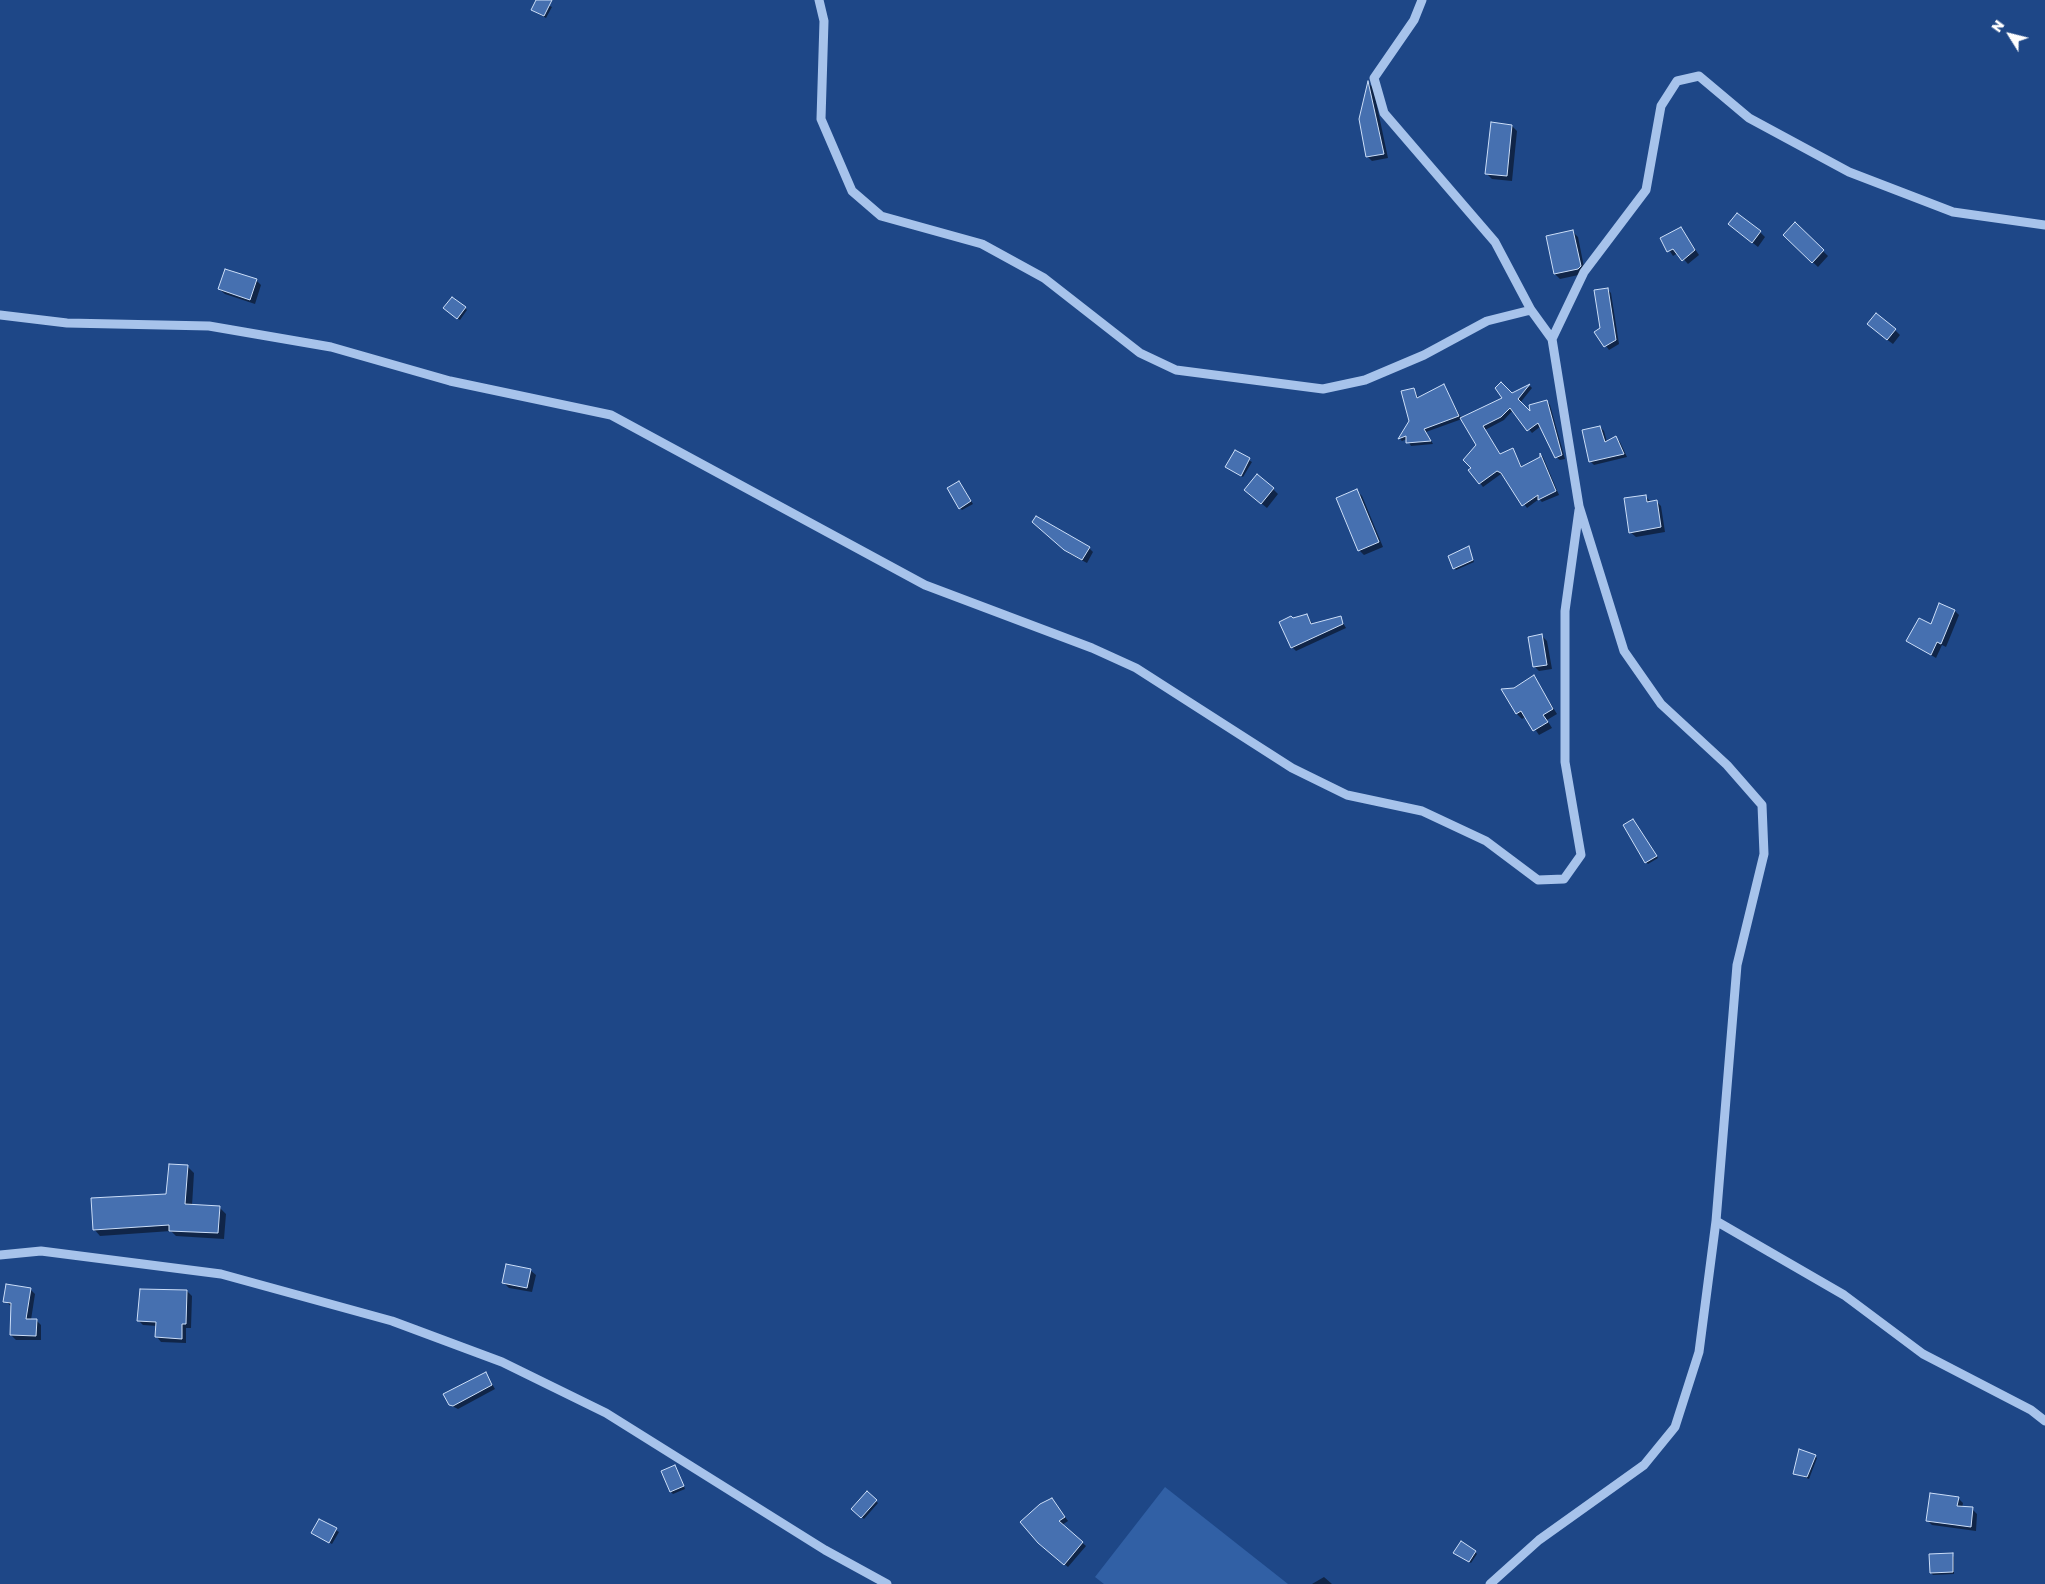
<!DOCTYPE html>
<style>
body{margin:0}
#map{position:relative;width:2045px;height:1584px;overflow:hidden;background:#1e4787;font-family:"Golos Text",sans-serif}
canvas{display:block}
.north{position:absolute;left:1985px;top:10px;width:50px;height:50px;-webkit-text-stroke:4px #1e4787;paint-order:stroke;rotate:306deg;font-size:14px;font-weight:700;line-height:20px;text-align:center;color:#fff}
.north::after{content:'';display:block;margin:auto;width:18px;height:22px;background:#fff;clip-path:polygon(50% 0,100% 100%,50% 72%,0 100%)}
</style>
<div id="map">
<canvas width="2045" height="1584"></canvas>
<div class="north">N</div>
</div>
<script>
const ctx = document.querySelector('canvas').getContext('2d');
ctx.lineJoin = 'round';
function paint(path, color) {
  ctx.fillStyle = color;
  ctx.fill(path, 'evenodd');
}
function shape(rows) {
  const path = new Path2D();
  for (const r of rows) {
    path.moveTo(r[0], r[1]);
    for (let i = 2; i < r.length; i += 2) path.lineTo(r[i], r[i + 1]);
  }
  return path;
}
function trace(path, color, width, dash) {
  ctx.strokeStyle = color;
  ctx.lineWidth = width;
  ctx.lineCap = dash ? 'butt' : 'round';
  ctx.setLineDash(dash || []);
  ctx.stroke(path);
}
paint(shape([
 [1165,1487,1288,1584,1104,1584,1095,1577]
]), '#3160a5');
paint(shape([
 [538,0,552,7,546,18,535,12],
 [1369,84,1373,87,1388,158,1372,161,1367,156,1360,119],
 [1512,126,1517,131,1512,181,1492,179,1487,174],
 [1795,224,1828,256,1818,267,1784,235],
 [1681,228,1699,255,1688,264,1678,253,1673,256,1662,239],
 [1735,229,1760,232,1765,237,1758,247],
 [1573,232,1578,237,1585,272,1583,274,1560,279,1555,274],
 [256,280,261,285,255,304,225,294,219,289],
 [1607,289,1611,293,1619,344,1609,350,1596,332,1601,329],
 [465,308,467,310,460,320,447,310],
 [1873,329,1895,330,1900,335,1893,344],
 [1443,386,1462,419,1426,432,1433,444,1411,446,1407,439,1402,441,1399,438,1410,421,1414,389,1419,399],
 [1530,386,1532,388,1520,403,1532,415,1547,401,1550,405,1565,459,1560,460,1556,457,1541,426,1532,433,1513,410,1504,420,1485,430,1501,455,1513,450,1522,467,1541,458,1541,455,1543,457,1559,495,1542,502,1539,499,1527,508,1501,474,1483,487,1470,470,1473,468,1478,446,1462,419],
 [1600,427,1604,431,1607,442,1616,438,1620,442,1627,457,1594,465,1590,461],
 [1235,452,1252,462,1243,477,1227,467],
 [959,482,973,504,962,510,960,508],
 [1273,489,1278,494,1267,508,1251,495],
 [1357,491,1362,496,1383,547,1364,555,1359,550],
 [1645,496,1651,502,1656,501,1661,506,1665,532,1636,537,1630,532],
 [1037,518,1089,548,1093,552,1087,563,1070,554,1038,526],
 [1468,548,1474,562,1456,570,1454,568],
 [1939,605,1955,611,1959,615,1946,647,1942,645,1936,658,1908,641,1931,626],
 [1307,615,1313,625,1340,618,1346,628,1296,651,1292,647],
 [1542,636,1547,641,1552,669,1539,671,1534,666],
 [1534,677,1557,714,1547,720,1552,728,1539,735,1526,716,1522,719,1517,714,1503,690,1514,689],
 [1635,823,1658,858,1648,864,1646,862],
 [170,1165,188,1167,194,1173,192,1206,219,1207,226,1214,224,1239,176,1236,171,1231,100,1236,94,1229,168,1195],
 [530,1270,536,1275,532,1292,509,1288,504,1283],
 [30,1289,35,1294,31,1320,36,1320,41,1325,41,1340,16,1340,11,1335,12,1307,5,1301],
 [187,1291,192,1296,191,1328,186,1328,186,1343,161,1342,157,1337,157,1326,143,1325,138,1320],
 [486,1374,495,1389,458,1409,450,1405],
 [1815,1456,1817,1458,1809,1479,1794,1473],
 [675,1466,685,1489,673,1494,671,1492],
 [867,1493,878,1503,864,1519,853,1509],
 [1958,1498,1963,1503,1962,1508,1972,1509,1977,1514,1976,1531,1932,1525,1927,1520],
 [1055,1503,1068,1521,1062,1525,1086,1546,1068,1567,1044,1546],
 [319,1520,339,1532,332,1544,312,1533],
 [1475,1552,1477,1554,1471,1563,1457,1555],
 [1952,1555,1954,1557,1954,1574,1933,1575,1931,1573],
 [1324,1577,1332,1584,1312,1584]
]), '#0007');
const building = shape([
 [536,0,552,0,544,16,531,10,536,0],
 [1368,81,1384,154,1366,157,1359,119,1368,81],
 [1491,122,1512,125,1507,176,1485,174,1491,122],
 [1737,213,1761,231,1752,243,1728,224,1737,213],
 [1795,222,1824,250,1812,263,1783,235,1795,222],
 [1681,227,1695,250,1682,261,1673,249,1667,252,1660,238,1681,227],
 [1573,230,1581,266,1578,269,1554,274,1546,236,1573,230],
 [225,269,257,279,250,300,218,289,225,269],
 [1608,288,1616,340,1604,347,1594,332,1600,328,1594,290,1608,288],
 [452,297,466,307,457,319,443,308,452,297],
 [1876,313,1896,329,1887,340,1867,324,1876,313],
 [1501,382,1512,393,1530,384,1518,399,1530,411,1529,405,1547,400,1562,455,1555,458,1538,423,1527,431,1510,408,1501,417,1483,426,1500,454,1513,448,1521,467,1540,457,1540,453,1556,491,1538,500,1538,495,1522,506,1501,473,1497,471,1479,484,1468,470,1471,468,1463,460,1476,445,1460,418,1502,398,1495,388,1501,382],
 [1444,384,1459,416,1424,429,1431,441,1406,443,1406,436,1398,439,1409,421,1401,391,1414,388,1417,398,1444,384],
 [1600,426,1605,442,1616,436,1624,454,1589,462,1582,430,1600,426],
 [1235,450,1250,458,1241,476,1225,467,1235,450],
 [1257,474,1274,488,1261,504,1244,490,1257,474],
 [959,481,971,501,959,509,947,488,959,481],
 [1357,489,1379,542,1358,551,1336,498,1357,489],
 [1646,495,1647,502,1657,500,1661,527,1629,533,1624,498,1646,495],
 [1036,516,1090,547,1082,560,1064,550,1032,522,1036,516],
 [1469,546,1473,560,1453,569,1448,556,1469,546],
 [1939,603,1955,610,1941,644,1937,642,1931,655,1906,641,1919,618,1931,624,1939,603],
 [1307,614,1311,624,1341,616,1343,624,1291,648,1279,622,1291,616,1293,618,1307,614],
 [1542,634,1547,665,1533,667,1528,637,1542,634],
 [1534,675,1553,709,1543,715,1548,722,1533,731,1521,711,1516,714,1501,689,1514,688,1534,675],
 [1633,819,1657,856,1645,863,1623,825,1633,819],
 [169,1164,188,1165,185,1204,220,1206,218,1233,169,1231,169,1225,93,1230,91,1198,166,1194,169,1164],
 [506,1264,531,1269,527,1288,502,1283,506,1264],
 [6,1284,31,1288,26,1319,37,1319,36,1336,10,1335,11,1303,3,1302,6,1284],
 [140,1289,187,1290,186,1324,182,1324,182,1339,155,1337,156,1322,137,1321,140,1289],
 [486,1372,492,1385,453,1406,449,1405,443,1394,486,1372],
 [1799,1449,1816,1455,1807,1477,1793,1474,1799,1449],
 [675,1465,684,1486,670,1492,661,1471,675,1465],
 [867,1491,877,1500,861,1518,851,1509,867,1491],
 [1930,1493,1959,1497,1957,1506,1973,1507,1971,1527,1926,1521,1930,1493],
 [1052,1498,1065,1517,1059,1521,1083,1542,1064,1565,1038,1543,1020,1522,1040,1504,1052,1498],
 [319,1519,337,1528,329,1543,311,1533,319,1519],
 [1461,1541,1476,1551,1469,1562,1453,1553,1461,1541],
 [1953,1553,1953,1572,1930,1573,1929,1554,1953,1553]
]);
paint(building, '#4670b0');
trace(building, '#ccdef8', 1);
trace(shape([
 [819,0,824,21,821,119,852,191,881,216,982,244,1044,278,1140,353,1176,370,1323,389,1365,380,1424,355,1487,321,1531,310],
 [1422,0,1414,20,1374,78,1384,113,1495,242,1531,310,1552,339],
 [0,315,67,323,209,326,331,347,450,381,611,415,925,585,1092,648,1136,668,1292,768,1347,795,1422,811,1486,841,1538,880,1564,879,1581,855,1565,762,1565,611,1579,510],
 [1716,1221,1844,1295,1923,1354,2031,1410,2045,1421],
 [0,1255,41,1251,221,1274,392,1321,502,1362,606,1413,825,1550,887,1584],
 [1490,1584,1539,1540,1644,1465,1675,1427,1699,1352,1716,1221,1737,965,1764,854,1762,805,1727,765,1661,704,1624,651,1579,506,1552,339,1584,272,1646,190,1661,106,1677,81,1699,76,1749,118,1849,172,1953,212,2045,225]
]), '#a7c3eb', 9);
</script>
